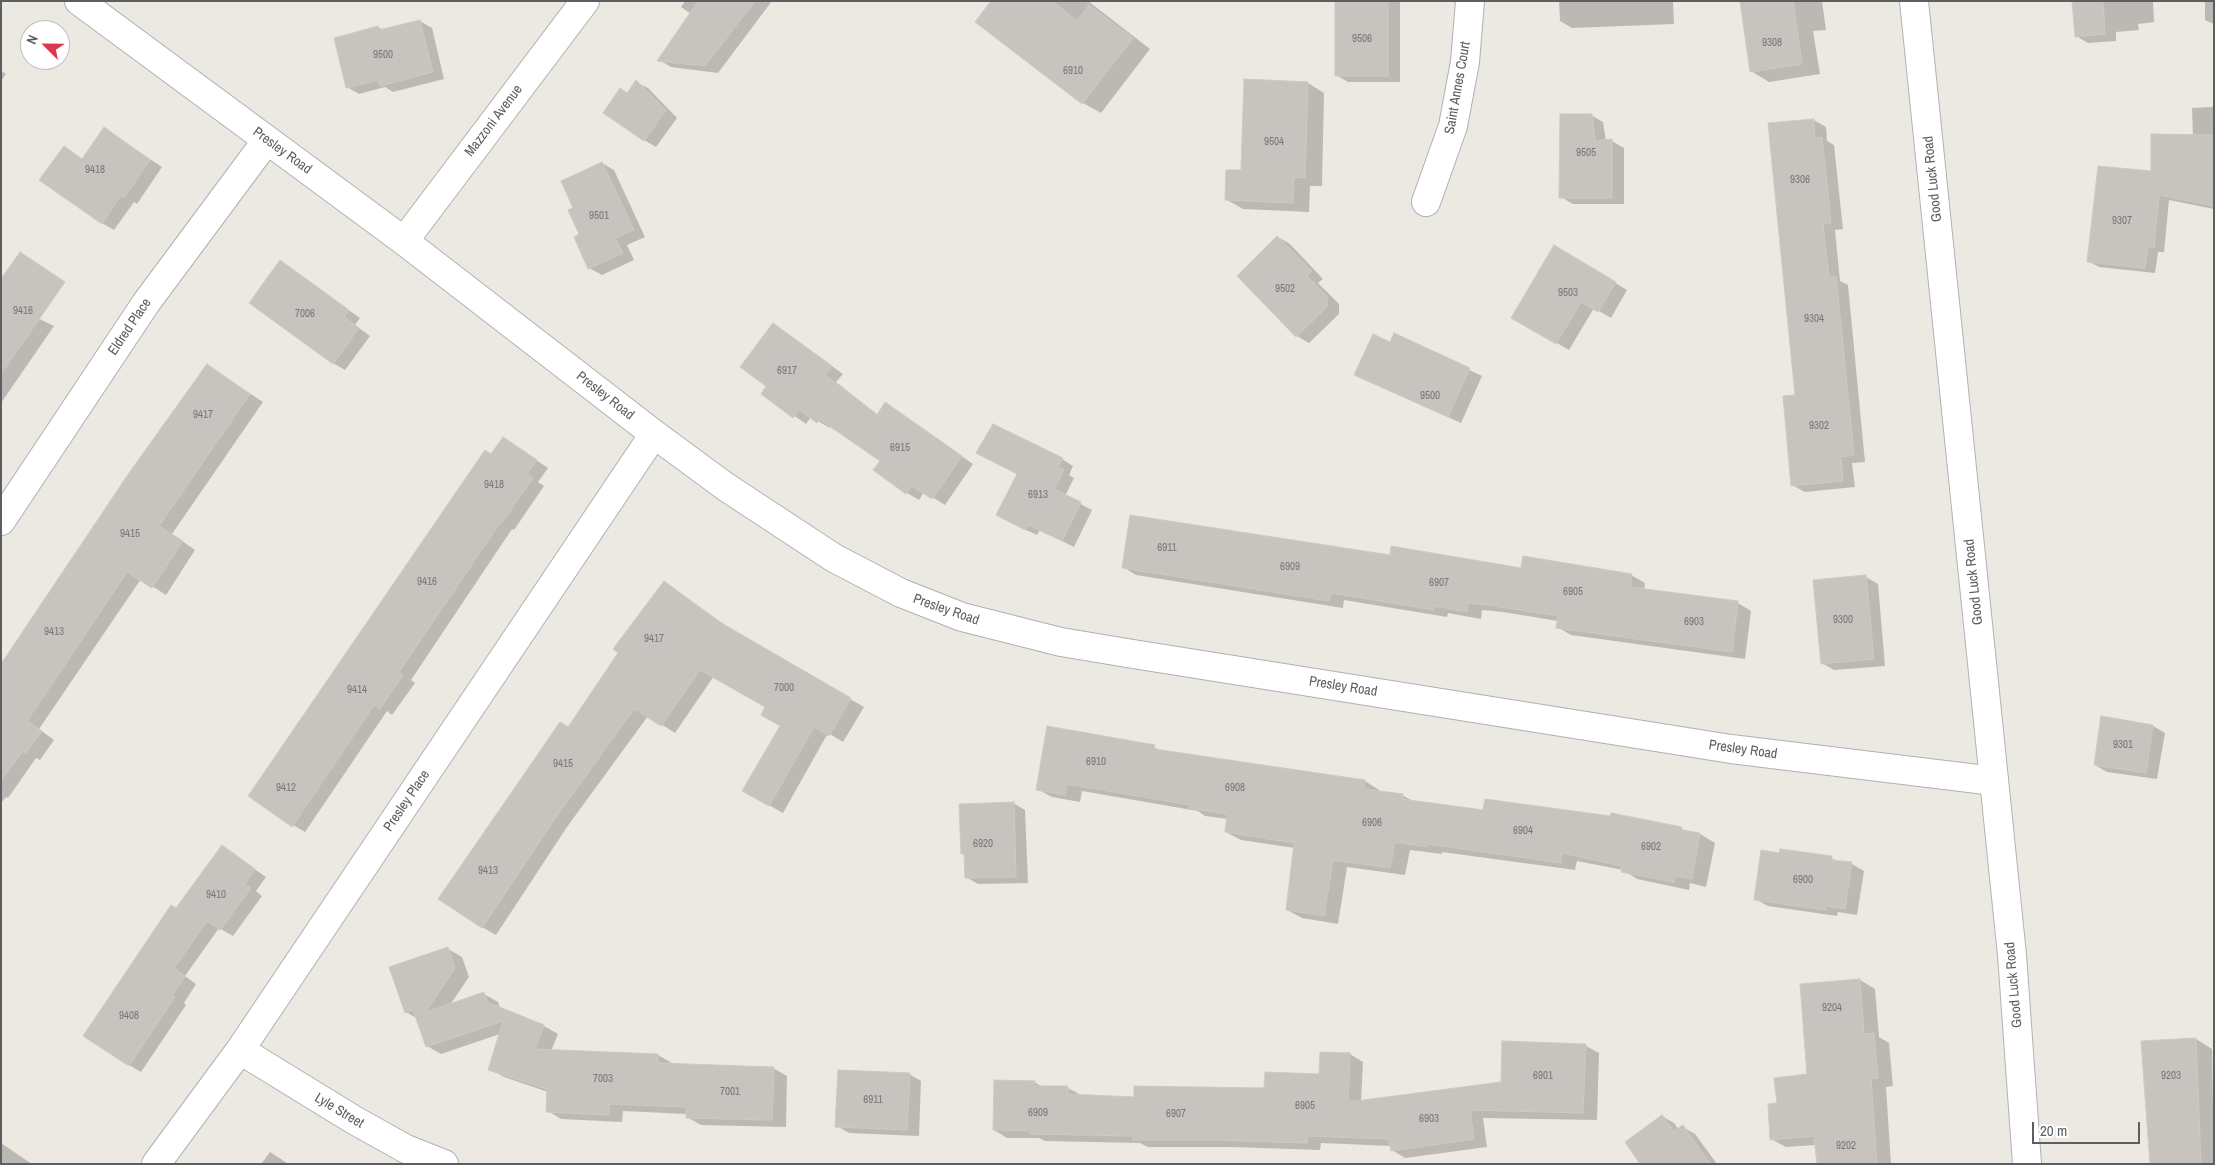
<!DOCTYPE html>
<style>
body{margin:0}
#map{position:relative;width:2215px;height:1165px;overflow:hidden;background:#ece8e2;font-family:"Archivo Narrow",sans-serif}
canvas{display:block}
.frame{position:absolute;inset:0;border:2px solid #5a5f62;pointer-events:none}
.north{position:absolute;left:20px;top:20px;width:50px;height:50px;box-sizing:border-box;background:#fff;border:1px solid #bdbfc0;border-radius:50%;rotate:293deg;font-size:14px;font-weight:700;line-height:20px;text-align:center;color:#5a5f62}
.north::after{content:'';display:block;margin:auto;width:18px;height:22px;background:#db384c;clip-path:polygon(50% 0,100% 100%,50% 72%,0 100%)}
.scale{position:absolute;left:2032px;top:1122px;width:108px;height:22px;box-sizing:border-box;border:2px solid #5a5f62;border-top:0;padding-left:6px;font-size:15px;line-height:18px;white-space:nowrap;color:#5a5f62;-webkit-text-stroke:4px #fff;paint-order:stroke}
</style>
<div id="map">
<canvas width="2215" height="1165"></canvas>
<div class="frame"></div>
<div class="north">N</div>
<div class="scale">20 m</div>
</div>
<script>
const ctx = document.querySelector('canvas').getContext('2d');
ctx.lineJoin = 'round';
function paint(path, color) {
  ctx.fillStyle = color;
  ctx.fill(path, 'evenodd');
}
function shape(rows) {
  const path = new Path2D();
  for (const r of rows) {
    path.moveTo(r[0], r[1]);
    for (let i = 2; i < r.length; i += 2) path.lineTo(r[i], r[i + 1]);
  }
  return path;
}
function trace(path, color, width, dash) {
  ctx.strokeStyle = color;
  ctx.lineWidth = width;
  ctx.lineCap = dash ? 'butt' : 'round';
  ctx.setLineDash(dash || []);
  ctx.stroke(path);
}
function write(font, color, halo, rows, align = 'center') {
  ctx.font = font + ' "Archivo Narrow",sans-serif';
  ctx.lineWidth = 4.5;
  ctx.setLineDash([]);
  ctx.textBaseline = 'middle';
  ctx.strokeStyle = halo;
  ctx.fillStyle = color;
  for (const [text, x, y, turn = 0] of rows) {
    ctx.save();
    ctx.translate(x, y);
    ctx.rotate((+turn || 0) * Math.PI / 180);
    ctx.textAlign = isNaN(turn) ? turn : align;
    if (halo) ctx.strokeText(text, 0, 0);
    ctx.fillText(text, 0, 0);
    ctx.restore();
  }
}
paint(shape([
 [685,1,772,1,718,73,671,67,659,60,691,14,681,7],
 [993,1,1088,1,1150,49,1101,113,1083,103,977,22],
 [1336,1,1400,1,1400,82,1348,82,1336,75],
 [1559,1,1673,1,1674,24,1572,28,1560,21],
 [1741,1,1822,1,1826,30,1813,31,1820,74,1769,82,1751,71],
 [2074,1,2153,1,2154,22,2138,24,2139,30,2116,32,2116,41,2088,43,2076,36],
 [2205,1,2214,1,2214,24,2205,20],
 [420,21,432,28,444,79,393,92,385,87,359,94,347,87,378,27,383,30],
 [1,71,6,74,1,81],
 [636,82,648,88,677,118,656,147,644,140,627,94],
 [1308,83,1324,93,1322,186,1310,186,1309,212,1243,209,1227,200,1242,172],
 [2214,107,2214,209,2169,200,2164,252,2158,252,2155,273,2099,267,2088,261,2152,173,2193,136,2192,108],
 [1591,115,1603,122,1606,141,1612,141,1624,148,1624,204,1573,204,1561,197],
 [1814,120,1826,127,1827,141,1834,145,1843,229,1835,230,1840,281,1848,285,1865,462,1852,463,1855,487,1805,492,1792,485],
 [105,129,162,167,137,204,134,202,114,230,102,223,64,148,83,160],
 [602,163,614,170,645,237,627,245,634,260,602,275,589,268,575,238,581,235,575,208],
 [1278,237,1290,244,1323,279,1318,283,1339,304,1339,314,1309,343,1297,336],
 [1555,246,1627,290,1611,318,1594,308,1569,350,1512,317],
 [280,262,360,318,355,325,370,336,345,370,333,363],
 [1,300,54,326,1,403],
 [774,325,843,374,836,382,878,415,886,404,973,464,945,505,924,492,919,500,907,493,875,470,881,461,831,426,830,428,811,417,806,424,762,393,768,386],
 [1395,335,1482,376,1461,423,1368,381],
 [220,374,263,402,172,534,195,550,166,595,141,579,39,729,54,740,40,760,36,758,8,798,6,797,1,803,1,666],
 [515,446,548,468,538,482,544,486,514,530,512,529,411,680,415,683,392,715,387,711,305,832,293,825,492,455],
 [1062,459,1073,466,1069,475,1074,478,1065,496,1092,510,1074,547,1040,530,1037,535,1009,522],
 [1391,557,1522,570,1631,575,1645,583,1644,590,1738,603,1751,611,1745,659,1571,635,1557,627,1558,621,1503,612,1482,610,1481,619,1448,613,1447,617,1344,600,1343,608,1136,575,1123,567],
 [1866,577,1878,584,1885,666,1834,670,1822,663],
 [665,582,732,630,864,707,843,742,828,733,783,813,744,791,782,726,767,706,714,676,675,733,648,716,567,827,496,935,482,927,568,729],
 [2153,726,2165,733,2157,779,2107,772,2095,765],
 [1154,747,1163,752,1365,781,1379,790,1379,792,1402,795,1413,801,1484,812,1611,818,1612,815,1682,829,1700,834,1715,843,1706,887,1690,883,1689,890,1637,879,1623,870,1577,861,1575,870,1442,852,1442,854,1410,850,1405,875,1347,867,1338,924,1302,918,1287,910,1295,848,1241,840,1226,832,1228,819,1205,816,1198,811,1082,791,1080,802,1052,797,1037,789],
 [1013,803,1025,810,1028,883,978,884,966,877,966,856,962,853],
 [222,847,266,877,256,891,262,896,233,936,219,928,185,976,196,984,184,1003,186,1005,141,1072,129,1065,177,910],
 [1781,854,1831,858,1839,862,1852,864,1864,871,1857,915,1838,912,1837,916,1768,906,1755,899],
 [448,949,462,957,469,977,450,1005,484,994,498,1002,500,1008,544,1026,558,1034,551,1051,658,1055,672,1063,672,1065,773,1068,787,1076,786,1127,701,1125,687,1117,687,1114,623,1111,622,1122,561,1119,548,1111,548,1092,504,1077,490,1069,500,1034,441,1054,427,1046,418,1019,406,1012],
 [1860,980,1875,989,1879,1037,1889,1043,1893,1086,1886,1087,1891,1164,1817,1164,1816,1145,1786,1147,1771,1139,1778,1105,1809,1075],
 [2196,1039,2212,1049,2214,1164,2151,1164,2142,1042],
 [1586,1046,1599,1053,1597,1120,1483,1118,1487,1147,1405,1158,1392,1150,1391,1146,1321,1143,1320,1150,1232,1147,1148,1147,1140,1143,1045,1141,1039,1138,1007,1138,994,1130,1034,1082,1043,1087,1068,1088,1081,1095,1135,1098,1265,1089,1320,1076,1350,1054,1363,1062,1361,1102,1502,1083],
 [909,1074,921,1081,919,1136,849,1133,837,1126],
 [1662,1116,1674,1123,1679,1130,1683,1127,1695,1134,1717,1164,1642,1164],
 [1,1143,32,1164,1,1164],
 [270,1152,281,1159,288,1164,261,1164]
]), '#0003');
const building = shape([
 [698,1,755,1,705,66,657,61,698,1],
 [991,1,1052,1,1077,21,1089,5,1133,38,1082,104,975,22,991,1],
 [1335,1,1388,1,1388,76,1335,76,1335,1],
 [1740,1,1793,1,1802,64,1750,72,1740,1],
 [2072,1,2103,1,2105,34,2075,37,2072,1],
 [420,20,433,72,380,86,378,80,346,88,334,38,378,26,379,30,420,20],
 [1244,79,1308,82,1305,178,1294,177,1293,203,1225,200,1226,170,1241,170,1244,79],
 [636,80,666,110,644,141,603,113,620,88,627,93,636,80],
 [1560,114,1592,114,1595,141,1612,139,1612,198,1559,198,1560,114],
 [1814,119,1815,138,1822,137,1831,223,1823,224,1829,277,1836,277,1854,455,1841,457,1843,481,1791,486,1783,396,1795,395,1768,123,1814,119],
 [104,127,150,160,124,198,121,195,102,224,39,180,64,146,82,159,104,127],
 [2151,134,2214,135,2214,206,2159,195,2154,247,2148,247,2145,268,2087,262,2098,166,2151,171,2151,134],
 [602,162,634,230,615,238,623,253,588,269,574,237,579,234,568,210,573,208,561,181,602,162],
 [1277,236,1312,271,1307,276,1327,296,1327,307,1296,337,1237,276,1277,236],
 [1554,245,1616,282,1598,312,1581,302,1556,344,1511,318,1554,245],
 [20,252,65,282,1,374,1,279,20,252],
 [280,260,349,310,344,317,359,328,333,364,249,303,280,260],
 [773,323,832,366,825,375,877,415,885,402,962,456,932,499,912,486,906,494,873,470,880,461,819,419,817,423,800,410,793,418,761,394,766,386,740,367,773,323],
 [1394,333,1470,368,1448,417,1354,375,1373,334,1390,342,1394,333],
 [207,364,250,394,159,526,183,541,152,588,127,572,27,721,42,731,26,753,23,751,1,781,1,664,129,473,207,364],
 [993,424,1063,458,1058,467,1064,470,1054,489,1081,502,1062,541,1028,525,1025,530,996,515,1017,474,976,453,993,424],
 [503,437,537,460,527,474,533,478,501,524,500,523,399,672,403,675,380,709,374,705,292,827,248,796,485,450,491,454,503,437],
 [1130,515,1390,555,1391,546,1521,568,1523,556,1632,574,1630,587,1738,601,1732,652,1556,628,1558,616,1488,605,1468,603,1467,612,1434,606,1434,610,1331,593,1329,601,1122,568,1130,515],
 [1866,575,1874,659,1821,664,1813,580,1866,575],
 [664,581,718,621,851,698,829,736,814,727,769,806,742,791,780,726,761,715,765,707,700,670,661,726,634,709,554,820,482,928,438,899,560,722,568,727,618,653,613,649,664,581],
 [2101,716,2153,725,2146,773,2094,765,2101,716],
 [1047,726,1155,745,1154,749,1365,780,1364,789,1403,794,1402,799,1483,810,1485,799,1610,816,1611,813,1682,827,1681,830,1700,833,1692,879,1675,876,1674,882,1621,872,1622,866,1562,853,1561,863,1428,844,1427,847,1395,842,1390,868,1333,860,1324,916,1286,910,1294,843,1225,832,1227,814,1189,808,1190,805,1067,784,1065,795,1036,790,1047,726],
 [1014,802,1016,877,965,878,964,854,961,854,959,804,1014,802],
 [222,845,255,869,245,884,251,888,220,930,207,921,174,968,185,976,172,995,175,997,129,1066,83,1036,171,905,176,908,222,845],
 [1780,849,1832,856,1831,860,1852,862,1845,909,1826,906,1825,910,1754,900,1761,850,1779,853,1780,849],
 [448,947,455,968,426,1012,484,992,487,1002,544,1025,535,1049,658,1054,658,1063,774,1067,772,1120,686,1118,686,1107,609,1104,609,1115,546,1112,547,1089,488,1070,503,1021,426,1047,413,1010,405,1013,389,967,448,947],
 [1860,979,1864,1034,1874,1033,1878,1078,1871,1079,1877,1164,1817,1164,1814,1136,1770,1140,1768,1104,1777,1103,1774,1078,1807,1074,1800,984,1860,979],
 [2196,1038,2201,1164,2150,1164,2141,1041,2196,1038],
 [1502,1041,1586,1044,1583,1113,1470,1110,1474,1139,1391,1151,1389,1139,1307,1136,1307,1143,1218,1140,1133,1140,1133,1136,1030,1134,1030,1131,993,1130,994,1080,1035,1081,1034,1086,1068,1086,1068,1094,1134,1097,1134,1086,1264,1088,1265,1072,1319,1074,1320,1052,1350,1053,1348,1102,1501,1082,1502,1041],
 [838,1070,910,1073,907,1130,835,1127,838,1070],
 [1662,1115,1674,1131,1683,1125,1710,1164,1640,1164,1625,1142,1662,1115]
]);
paint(building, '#c7c3bf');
trace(building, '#d0c8c1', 1);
const street = shape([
 [79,1,404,241,654,434,726,487,834,558,901,593,962,617,1061,642,1133,654,1731,749,1994,781],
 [1426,202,1453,126,1465,62,1470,1],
 [404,241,585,1],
 [1,521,146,303,267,140],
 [240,1050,354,1120,406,1149,444,1164],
 [156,1164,240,1050,654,434]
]);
const secondary = shape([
 [1914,1,2012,955,2027,1164]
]);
trace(street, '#adb1b4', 30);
trace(secondary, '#aeb3b6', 30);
trace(street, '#fff', 28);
trace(secondary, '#fff', 28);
write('11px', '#757879', null, [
 ["9506",1362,39],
 ["9308",1772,43],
 ["9500",383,55],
 ["6910",1073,71],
 ["9504",1274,142],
 ["9505",1586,153],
 ["9418",95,170],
 ["9306",1800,180],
 ["9501",599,216],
 ["9307",2122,221],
 ["9502",1285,289],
 ["9503",1568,293],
 ["9416",23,311],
 ["7006",305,314],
 ["9304",1814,319],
 ["6917",787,371],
 ["9500",1430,396],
 ["9417",203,415],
 ["9302",1819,426],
 ["6915",900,448],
 ["9418",494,485],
 ["6913",1038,495],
 ["9415",130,534],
 ["6911",1167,548],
 ["6909",1290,567],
 ["9416",427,582],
 ["6907",1439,583],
 ["6905",1573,592],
 ["9300",1843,620],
 ["6903",1694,622],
 ["9413",54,632],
 ["9417",654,639],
 ["7000",784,688],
 ["9414",357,690],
 ["9301",2123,745],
 ["6910",1096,762],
 ["9415",563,764],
 ["9412",286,788],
 ["6908",1235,788],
 ["6906",1372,823],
 ["6904",1523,831],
 ["6920",983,844],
 ["6902",1651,847],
 ["9413",488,871],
 ["6900",1803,880],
 ["9410",216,895],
 ["9204",1832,1008],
 ["9408",129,1016],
 ["6901",1543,1076],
 ["9203",2171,1076],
 ["7003",603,1079],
 ["7001",730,1092],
 ["6911",873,1100],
 ["6905",1305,1106],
 ["6909",1038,1113],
 ["6907",1176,1114],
 ["6903",1429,1119],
 ["9202",1846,1146]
]);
write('14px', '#5a5f62', '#fff', [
 ["Saint Annes Court",1458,88,-80],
 ["Mazzoni Avenue",494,121,-53],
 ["Presley Road",282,151,36],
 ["Good Luck Road",1933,179,-96],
 ["Eldred Place",130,327,-56],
 ["Presley Road",605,396,38],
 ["Good Luck Road",1974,582,-96],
 ["Presley Road",946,610,19],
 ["Presley Road",1343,687,9],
 ["Presley Road",1743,750,8],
 ["Presley Place",407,801,-56],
 ["Good Luck Road",2014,985,-95],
 ["Lyle Street",339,1111,31]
]);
</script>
